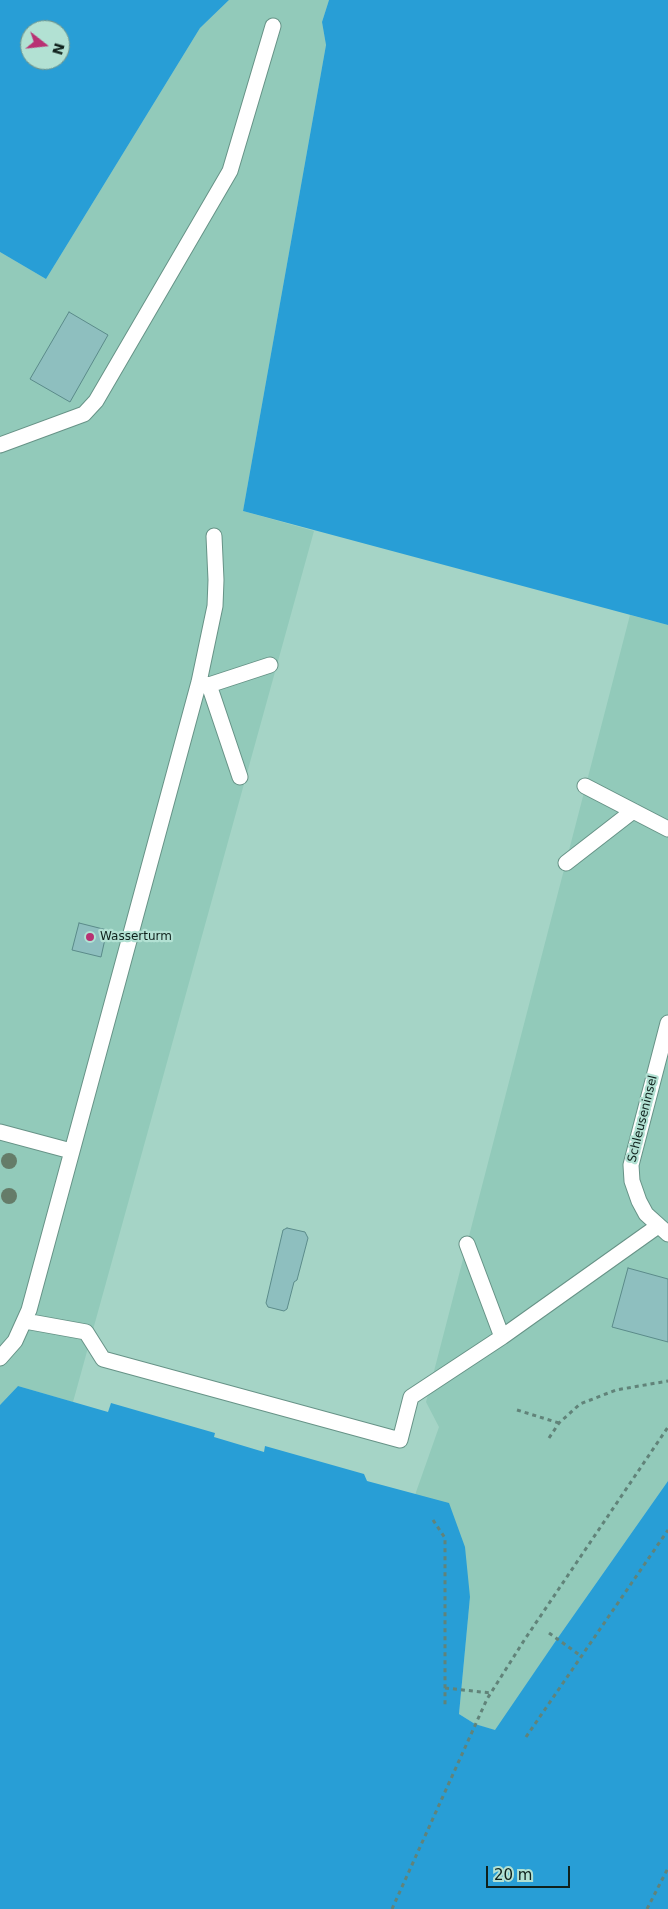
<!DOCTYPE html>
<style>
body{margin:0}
#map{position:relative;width:668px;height:1909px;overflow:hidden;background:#a5d4c6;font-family:"DejaVu Sans",sans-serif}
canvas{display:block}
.north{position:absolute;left:20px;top:20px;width:50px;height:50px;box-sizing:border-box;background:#b2e1d3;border:1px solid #71948a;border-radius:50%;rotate:106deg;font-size:14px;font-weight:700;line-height:20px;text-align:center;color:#0f211c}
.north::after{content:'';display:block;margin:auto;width:18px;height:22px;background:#b83173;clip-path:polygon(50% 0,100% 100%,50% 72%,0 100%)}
.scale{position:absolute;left:486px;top:1866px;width:84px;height:22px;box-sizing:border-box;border:2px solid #0f211c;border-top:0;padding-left:6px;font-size:15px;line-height:18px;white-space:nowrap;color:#0f211c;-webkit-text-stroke:4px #b2e1d3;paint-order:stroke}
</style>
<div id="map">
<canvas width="668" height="1909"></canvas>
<div class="north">N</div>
<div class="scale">20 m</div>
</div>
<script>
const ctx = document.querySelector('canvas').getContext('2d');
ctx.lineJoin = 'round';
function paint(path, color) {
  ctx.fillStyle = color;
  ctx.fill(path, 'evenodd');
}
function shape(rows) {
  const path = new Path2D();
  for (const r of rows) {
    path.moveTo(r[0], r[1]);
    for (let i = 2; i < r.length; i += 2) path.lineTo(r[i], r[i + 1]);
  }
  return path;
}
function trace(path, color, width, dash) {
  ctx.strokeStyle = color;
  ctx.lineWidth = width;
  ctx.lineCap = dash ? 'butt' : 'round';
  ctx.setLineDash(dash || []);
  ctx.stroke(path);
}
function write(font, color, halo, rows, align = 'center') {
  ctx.font = font + ' "DejaVu Sans",sans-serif';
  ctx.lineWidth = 4.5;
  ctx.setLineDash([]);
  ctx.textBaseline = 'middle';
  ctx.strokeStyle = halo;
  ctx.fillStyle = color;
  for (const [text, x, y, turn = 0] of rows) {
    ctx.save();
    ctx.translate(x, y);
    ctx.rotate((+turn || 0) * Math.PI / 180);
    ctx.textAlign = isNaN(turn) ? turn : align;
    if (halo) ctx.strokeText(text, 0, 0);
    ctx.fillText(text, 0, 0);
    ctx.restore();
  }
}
paint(shape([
 [229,0,329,0,322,22,326,45,243,511,314,531,73,1402,18,1386,0,1405,0,252,46,279,200,28],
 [630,615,668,625,668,1481,557,1639,496,1731,475,1724,459,1714,470,1597,415,1495,439,1427,426,1402]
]), '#92caba');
paint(shape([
 [0,0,229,0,200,28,46,279,0,252],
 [30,30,60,30,60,60,30,60],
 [329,0,668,0,668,625,243,511,326,45,322,22],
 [18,1386,108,1412,111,1403,215,1433,214,1437,264,1452,265,1446,364,1474,367,1481,449,1503,465,1547,470,1597,459,1714,475,1724,495,1730,557,1639,668,1481,668,1909,0,1909,0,1405]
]), '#289ed6');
const building = shape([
 [69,312,108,335,70,402,30,379,69,312],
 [79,923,107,930,101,957,72,950,79,923],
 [287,1228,305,1232,308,1238,297,1280,294,1282,287,1309,284,1311,268,1307,266,1303,283,1230,287,1228],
 [628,1268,668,1279,668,1342,612,1327,628,1268]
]);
paint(building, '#8ebfbf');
trace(building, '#5b8b8a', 1);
const lane = shape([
 [0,445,84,414,96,401,230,171,273,26],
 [200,682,209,685,270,665],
 [209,685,240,777],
 [585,786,668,829],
 [566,863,633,811],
 [668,1023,631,1165,632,1181,639,1201,646,1214,668,1234],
 [0,1132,71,1151],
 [467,1244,502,1337],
 [25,1321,86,1332,103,1359,400,1440,411,1397,502,1337,658,1226],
 [0,1358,15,1341,29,1310,199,682,215,606,216,580,214,536]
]);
trace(lane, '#679387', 17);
trace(shape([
 [517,1410,559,1423],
 [549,1438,559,1423,580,1404,616,1390,668,1381],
 [433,1520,445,1538,445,1706],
 [549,1633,581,1656],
 [445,1688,491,1693],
 [526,1737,668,1530],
 [392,1909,487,1699,525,1639,668,1427],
 [647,1909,668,1868]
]), '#618379', 3, [4, 4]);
trace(lane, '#fff', 15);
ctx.fillStyle = '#657c69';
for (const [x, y] of [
 [9,1161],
 [9,1196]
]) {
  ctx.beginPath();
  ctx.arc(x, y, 8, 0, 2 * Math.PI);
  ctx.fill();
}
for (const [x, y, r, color] of [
 [90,937,5,"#b83173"]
]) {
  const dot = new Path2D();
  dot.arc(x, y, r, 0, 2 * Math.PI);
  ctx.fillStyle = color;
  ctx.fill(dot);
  trace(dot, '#b2e1d3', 2);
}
write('12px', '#0f211c', '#b2e1d3', [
 ["Wasserturm",100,937]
], 'left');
write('12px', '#0f211c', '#b2e1d3', [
 ["Schleuseninsel",643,1119,-76]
]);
</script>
